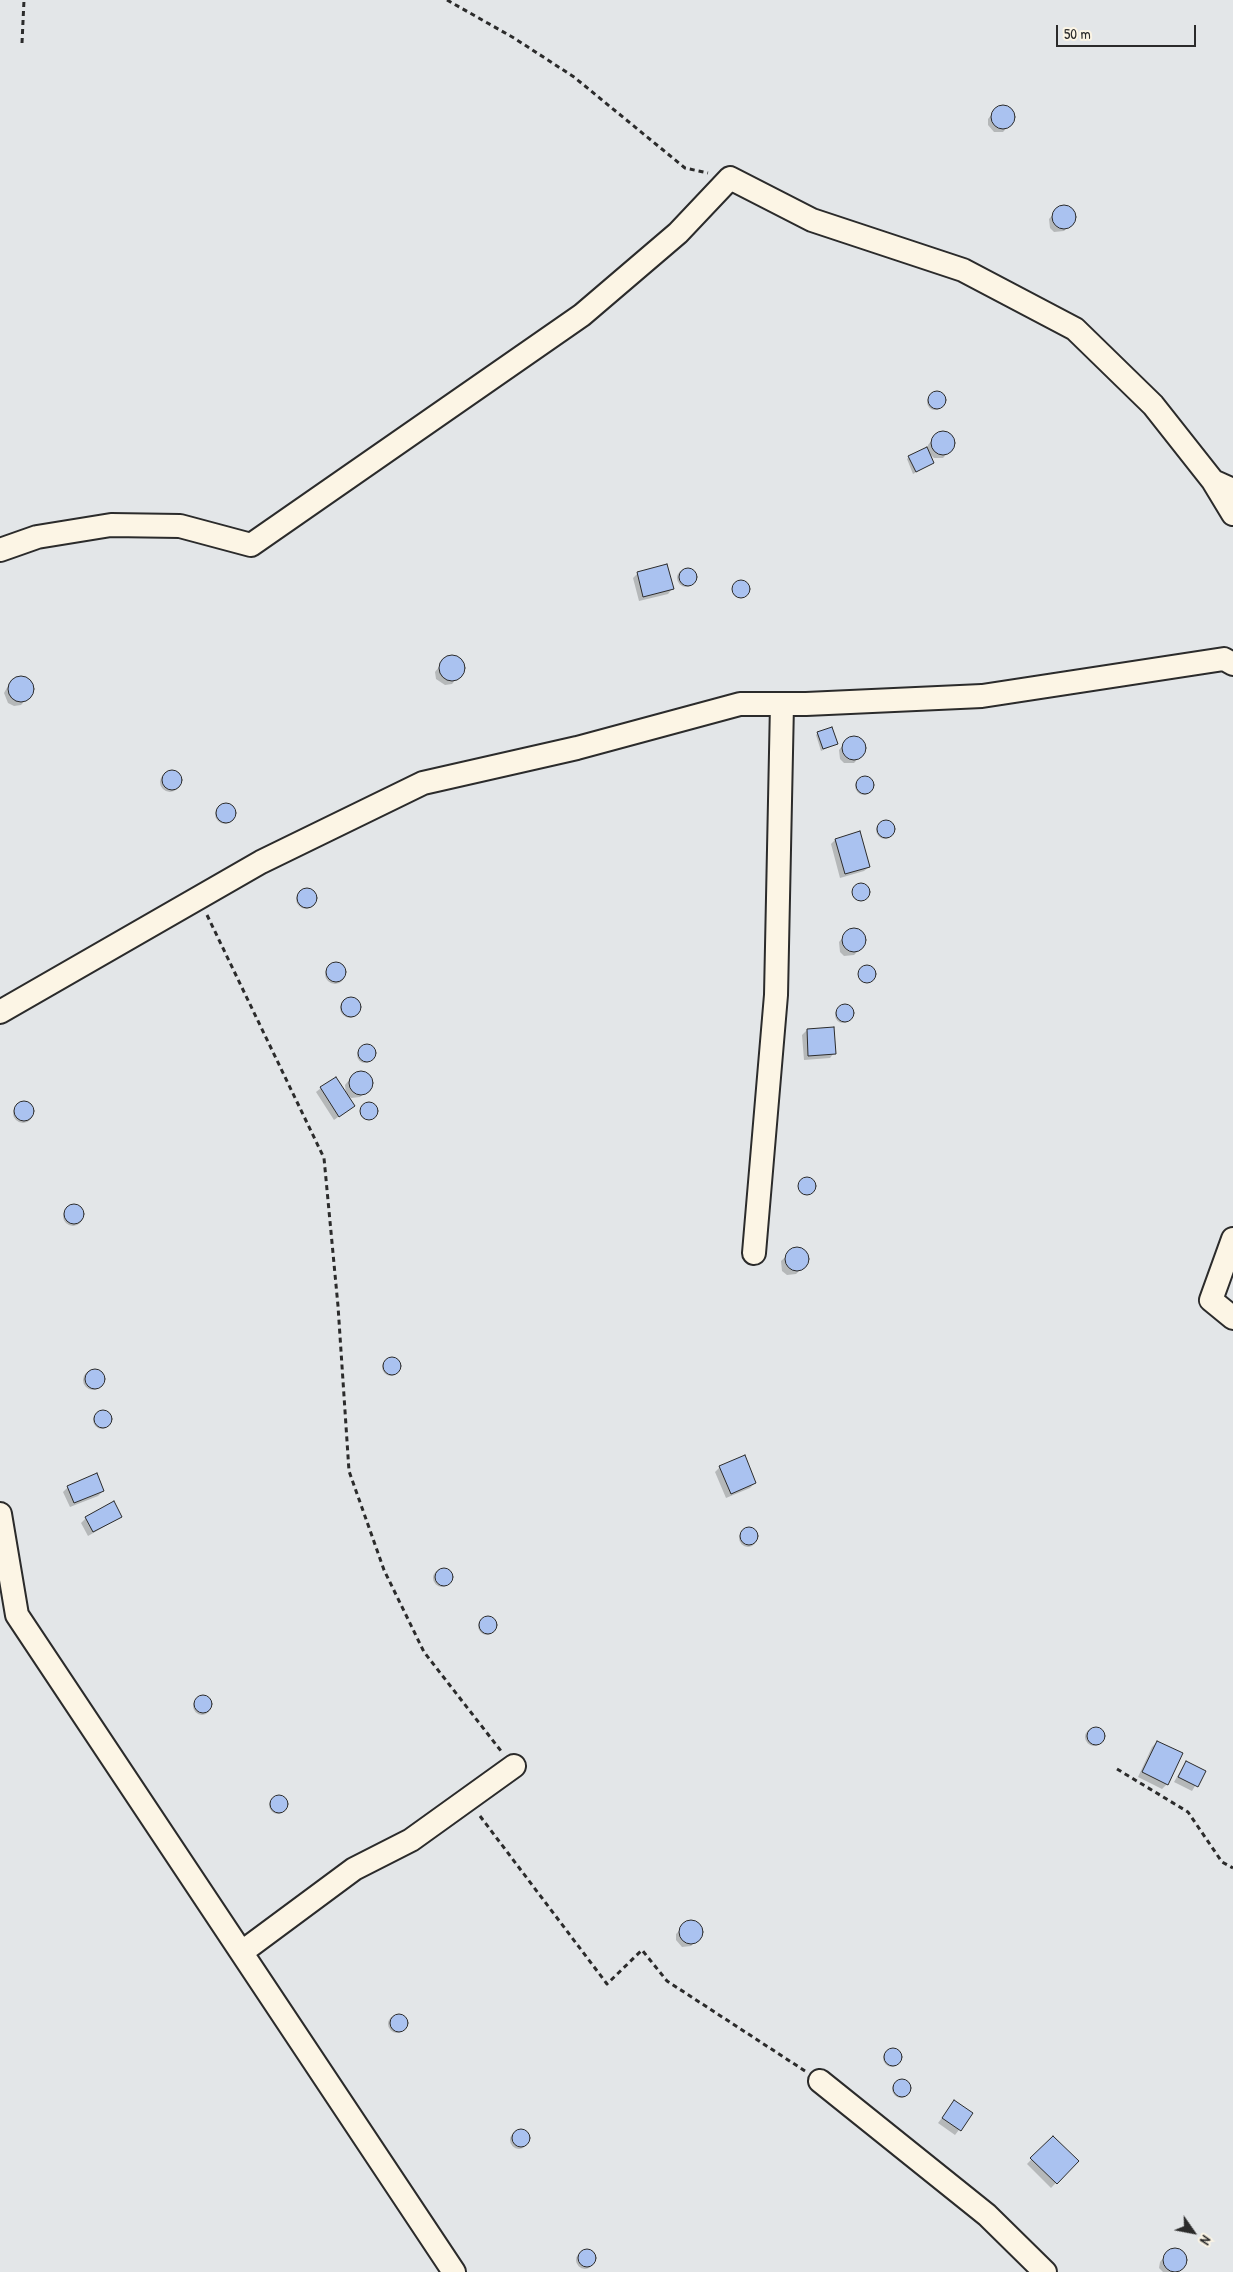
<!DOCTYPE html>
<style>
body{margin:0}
#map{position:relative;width:1233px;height:2272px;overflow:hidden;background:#e3e6e8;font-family:"Patrick Hand",sans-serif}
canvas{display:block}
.north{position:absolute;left:1168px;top:2207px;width:50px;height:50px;-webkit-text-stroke:4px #fcf5e5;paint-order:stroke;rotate:123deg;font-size:14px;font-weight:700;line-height:20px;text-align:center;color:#2b2b2b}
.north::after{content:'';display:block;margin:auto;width:18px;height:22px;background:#2b2b2b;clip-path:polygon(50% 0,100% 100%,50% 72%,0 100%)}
.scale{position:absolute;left:1056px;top:25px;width:140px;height:22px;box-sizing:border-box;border:2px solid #2b2b2b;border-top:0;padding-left:6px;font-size:15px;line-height:18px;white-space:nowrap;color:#2b2b2b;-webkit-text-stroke:4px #fcf5e5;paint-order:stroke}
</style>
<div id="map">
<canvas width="1233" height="2272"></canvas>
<div class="north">N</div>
<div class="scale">50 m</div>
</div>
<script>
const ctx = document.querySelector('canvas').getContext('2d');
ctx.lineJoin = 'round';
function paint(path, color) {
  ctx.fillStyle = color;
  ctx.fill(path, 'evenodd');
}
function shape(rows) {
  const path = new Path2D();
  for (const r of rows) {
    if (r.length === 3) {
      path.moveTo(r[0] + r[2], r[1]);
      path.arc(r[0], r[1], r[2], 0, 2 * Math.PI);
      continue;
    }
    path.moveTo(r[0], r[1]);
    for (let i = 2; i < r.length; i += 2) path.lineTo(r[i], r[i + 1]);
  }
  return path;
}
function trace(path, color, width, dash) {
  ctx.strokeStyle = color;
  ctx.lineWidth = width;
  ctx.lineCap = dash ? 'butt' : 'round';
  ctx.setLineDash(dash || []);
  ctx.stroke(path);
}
paint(shape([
 [1007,107,1014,114,1013,121,1003,132,994,132,988,125,988,119,997,108],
 [1061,206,1067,206,1074,214,1074,221,1064,231,1054,232,1050,228,1049,219],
 [935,402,8],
 [947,433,954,440,953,447,943,458,934,458,928,452,928,445,937,434],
 [909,457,932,463,913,474,907,459],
 [686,578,9],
 [638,573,672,589,668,594,639,601,633,578],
 [740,590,8],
 [455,657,463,662,463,671,452,684,445,685,436,679,435,672,446,658],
 [24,677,32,683,33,692,21,705,14,706,8,703,4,693,9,684,15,679],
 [818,733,836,744,821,751,816,735],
 [857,738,864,745,864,752,854,763,844,763,840,759,839,750,848,739],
 [170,782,10],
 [864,786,9],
 [225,814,10],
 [885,830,9],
 [835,840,869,867,864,871,840,878,831,844],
 [860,893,8],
 [306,899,10],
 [857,930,864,938,864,945,854,955,844,956,840,952,839,942,848,932],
 [335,974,10],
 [866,975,8],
 [350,1008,10],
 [843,1015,8],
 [807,1030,834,1053,830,1058,804,1060,802,1035],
 [365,1055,8],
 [364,1072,371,1080,370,1087,360,1097,351,1098,346,1094,345,1085,354,1074],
 [321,1088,353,1106,334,1120,316,1092],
 [23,1113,10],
 [368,1112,8],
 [806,1187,8],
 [73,1216,10],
 [794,1249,800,1249,807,1257,806,1264,796,1274,787,1275,782,1271,781,1261],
 [391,1367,9],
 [93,1380,10],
 [102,1420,9],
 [720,1467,755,1483,750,1488,726,1498,715,1472],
 [68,1487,103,1491,98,1496,70,1507,63,1492],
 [121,1517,88,1536,81,1523,86,1518],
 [748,1538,9],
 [442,1578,9],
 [487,1626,9],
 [202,1706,9],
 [1094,1737,9],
 [1157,1742,1167,1784,1162,1789,1138,1777,1152,1747],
 [1186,1762,1204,1771,1192,1791,1174,1782],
 [278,1805,9],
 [688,1922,694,1922,701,1929,701,1936,691,1946,682,1947,676,1940,676,1934],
 [397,2024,9],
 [892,2058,9],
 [901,2089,9],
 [955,2101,972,2113,955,2135,938,2123],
 [519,2140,9],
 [1053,2137,1077,2161,1051,2188,1027,2164],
 [1178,2250,1184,2254,1184,2264,1177,2272,1163,2272,1159,2268,1160,2262,1169,2251],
 [585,2260,9]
]), '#0003');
const building = shape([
 [1003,117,12],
 [1064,217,12],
 [937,400,9],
 [943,443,12],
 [927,447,934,463,916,472,908,456,927,447],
 [667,564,674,589,643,597,637,572,667,564],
 [688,577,9],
 [741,589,9],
 [452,668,13],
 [21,689,13],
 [832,727,838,744,823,749,817,732,832,727],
 [854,748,12],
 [172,780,10],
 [865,785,9],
 [226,813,10],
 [886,829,9],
 [860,831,870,867,845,874,835,839,860,831],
 [861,892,9],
 [307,898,10],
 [854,940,12],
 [336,972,10],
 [867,974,9],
 [351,1007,10],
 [845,1013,9],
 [834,1027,836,1054,808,1056,807,1029,834,1027],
 [367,1053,9],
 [361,1083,12],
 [336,1077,355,1106,339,1117,320,1087,336,1077],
 [24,1111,10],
 [369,1111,9],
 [807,1186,9],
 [74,1214,10],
 [797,1259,12],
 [392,1366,9],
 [95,1379,10],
 [103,1419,9],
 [745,1455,756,1483,731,1494,719,1466,745,1455],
 [97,1473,104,1491,74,1503,67,1486,97,1473],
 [114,1501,122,1517,93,1532,85,1517,114,1501],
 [749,1536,9],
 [444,1577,9],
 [488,1625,9],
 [203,1704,9],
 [1096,1736,9],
 [1157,1741,1183,1753,1168,1785,1142,1772,1157,1741],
 [1186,1761,1206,1771,1198,1787,1178,1777,1186,1761],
 [279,1804,9],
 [691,1932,12],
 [399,2023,9],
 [893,2057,9],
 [902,2088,9],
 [954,2100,973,2113,961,2131,942,2118,954,2100],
 [521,2138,9],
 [1053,2136,1079,2161,1057,2184,1030,2158,1053,2136],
 [1175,2260,12],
 [587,2258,9]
]);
paint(building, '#aac2f0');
trace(building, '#2b2b2b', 1);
const minor = shape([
 [1213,481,1233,514],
 [0,550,37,537,111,525,180,526,251,545,582,315,678,233,730,178,812,220,963,270,1075,329,1153,405,1213,481,1233,490],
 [0,1012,261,862,423,783,577,748,740,704,806,704,982,696,1224,659,1233,664],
 [1233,1239,1211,1300,1233,1318],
 [754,1253,776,995,782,704],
 [0,1514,17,1615,454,2272],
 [242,1952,354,1869,411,1840,514,1766],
 [820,2081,987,2215,1045,2272]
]);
trace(minor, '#2b2b2b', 26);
trace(shape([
 [447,0,514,38,574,77,685,168,708,173],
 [22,43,24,0],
 [207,915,324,1158,338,1306,349,1471,384,1570,424,1652,501,1751],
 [1117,1769,1188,1812,1222,1862,1233,1868],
 [480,1816,607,1984,642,1950,667,1981,805,2071]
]), '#2b2b2b', 3, [5, 4]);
trace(minor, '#fcf5e5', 22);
</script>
